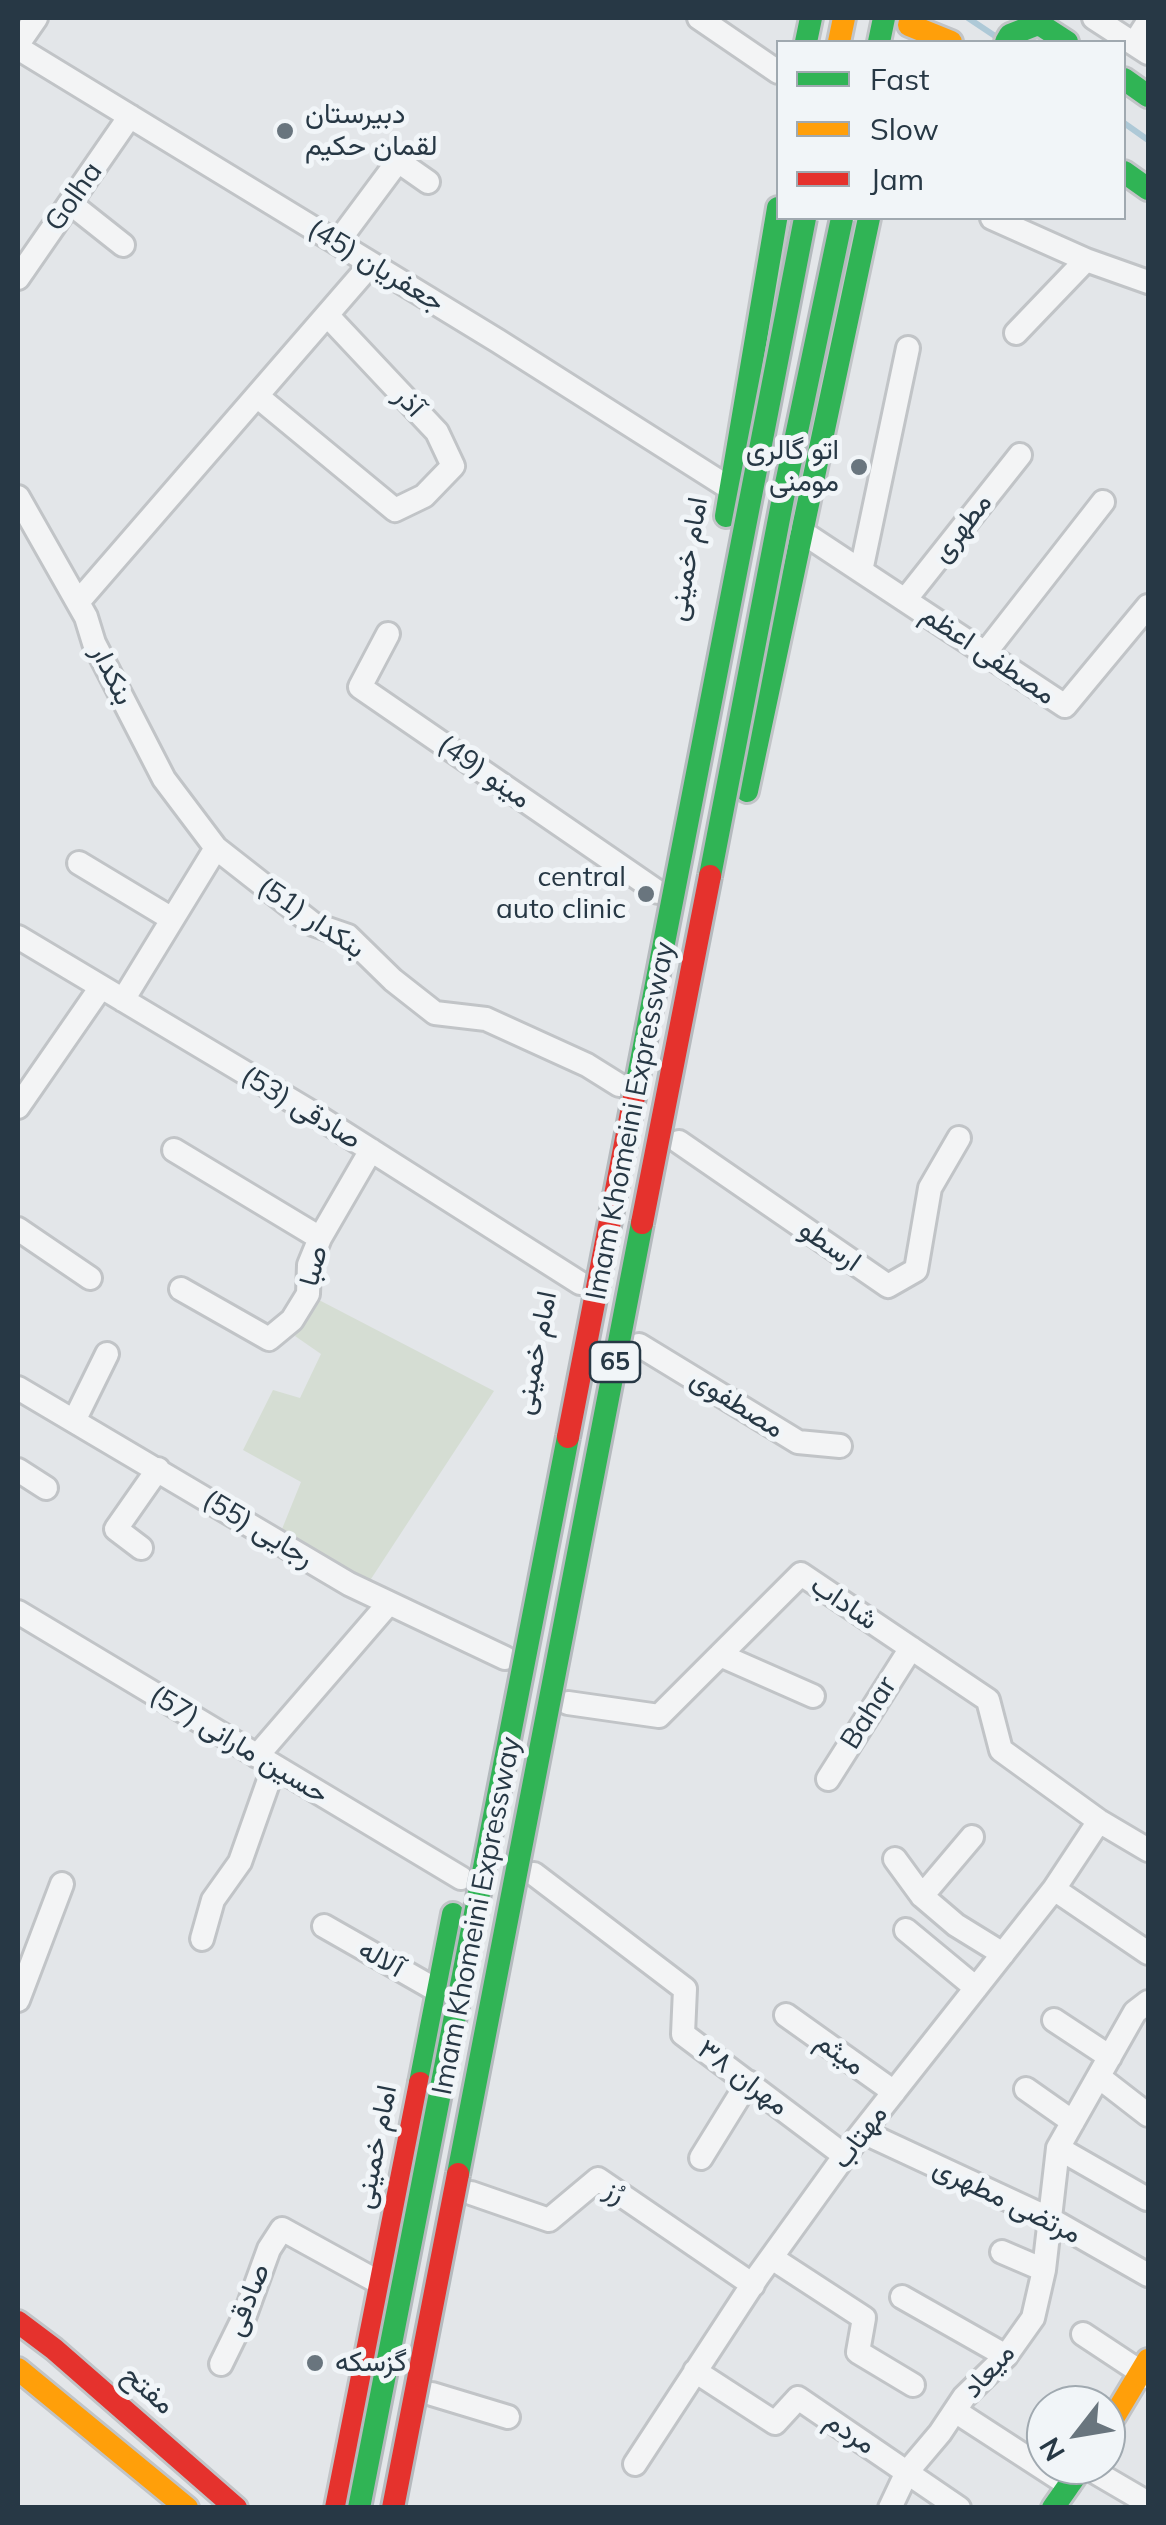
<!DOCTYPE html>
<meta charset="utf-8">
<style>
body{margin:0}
#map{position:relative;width:1166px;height:2525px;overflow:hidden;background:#e3e6e9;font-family:Mulish,sans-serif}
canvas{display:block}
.frame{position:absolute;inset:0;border:20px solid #273845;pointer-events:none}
.legend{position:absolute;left:776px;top:40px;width:350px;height:180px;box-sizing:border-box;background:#f1f5f8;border:2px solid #a0a9b0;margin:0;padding:12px 18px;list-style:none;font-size:30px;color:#273845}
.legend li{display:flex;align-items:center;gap:20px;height:50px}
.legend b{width:50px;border:2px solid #a0a9b0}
.north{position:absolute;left:1026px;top:2385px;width:100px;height:100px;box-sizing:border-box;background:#f1f5f8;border:2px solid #a0a9b0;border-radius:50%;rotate:239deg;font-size:28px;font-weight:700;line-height:40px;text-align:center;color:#273845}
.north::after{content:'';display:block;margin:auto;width:35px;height:45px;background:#69757e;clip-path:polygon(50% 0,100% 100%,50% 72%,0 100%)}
</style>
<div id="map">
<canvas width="1166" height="2525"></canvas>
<div class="frame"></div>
<ul class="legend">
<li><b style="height:12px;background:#30b455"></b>Fast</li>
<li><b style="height:12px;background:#ff9f0a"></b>Slow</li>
<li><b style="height:12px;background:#e5322d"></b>Jam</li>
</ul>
<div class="north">N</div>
</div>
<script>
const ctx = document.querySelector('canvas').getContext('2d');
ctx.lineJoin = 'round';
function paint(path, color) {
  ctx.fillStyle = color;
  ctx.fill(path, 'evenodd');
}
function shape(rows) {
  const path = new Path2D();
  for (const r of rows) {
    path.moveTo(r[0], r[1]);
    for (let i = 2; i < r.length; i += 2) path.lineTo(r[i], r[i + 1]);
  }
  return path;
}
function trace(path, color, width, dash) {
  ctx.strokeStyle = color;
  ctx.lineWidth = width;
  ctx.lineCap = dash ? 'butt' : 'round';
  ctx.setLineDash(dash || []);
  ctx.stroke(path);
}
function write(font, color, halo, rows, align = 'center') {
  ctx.font = font + ' Mulish,Vazirmatn,sans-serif';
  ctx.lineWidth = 10;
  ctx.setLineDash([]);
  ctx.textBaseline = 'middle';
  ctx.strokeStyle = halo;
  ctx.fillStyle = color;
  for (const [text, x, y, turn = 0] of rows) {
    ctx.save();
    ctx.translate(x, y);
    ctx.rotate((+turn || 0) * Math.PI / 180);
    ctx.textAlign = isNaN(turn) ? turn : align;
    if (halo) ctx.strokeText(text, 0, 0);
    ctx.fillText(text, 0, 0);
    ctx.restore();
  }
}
paint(shape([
 [319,1300,494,1391,369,1582,282,1529,301,1482,243,1450,273,1390,300,1398,321,1354,295,1336]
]), '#d5ddd3');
trace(shape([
 [968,18,995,36],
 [1124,123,1148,140]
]), '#aec9d7', 6);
const street = shape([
 [699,18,778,72],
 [1094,18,1148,53],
 [18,44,36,18],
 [1134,44,1148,22],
 [18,48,498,341,731,489],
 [70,203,123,245],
 [992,218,1086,260,1148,282],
 [337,243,398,161,428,182],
 [18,278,130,116],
 [1016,333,1086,260],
 [257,396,395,510,424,496,453,466,437,432,327,315],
 [18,497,86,617,94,643,164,779,216,848,313,924,348,936,393,980,435,1013,486,1019,587,1065,619,1085],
 [802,532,1065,706,1148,606],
 [861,571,908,348],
 [905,600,1020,455],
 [78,602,371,264],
 [388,634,360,687,658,892],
 [985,653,1103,502],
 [79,863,172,919],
 [18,937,314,1114,580,1283],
 [123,1000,216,848],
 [18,1107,101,987],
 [679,1142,888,1286,916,1270,930,1188,959,1138],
 [174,1150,320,1238],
 [18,1229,90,1278],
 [181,1289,269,1339,292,1320,308,1294,309,1265,320,1238,371,1150],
 [639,1345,798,1442,840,1446],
 [18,1388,349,1584,505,1658],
 [75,1419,107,1354],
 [18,1470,46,1488],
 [141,1548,116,1529,158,1469],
 [18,1612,461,1878],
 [720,1655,813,1696],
 [568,1703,659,1716,801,1574,988,1700,1001,1750,1099,1821,1148,1850],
 [257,1756,389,1603],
 [828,1779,911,1648],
 [895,1859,922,1896,956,1925,1003,1954],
 [534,1874,685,1989,683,2034,845,2156],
 [1054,1889,1148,1953],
 [922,1896,972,1837],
 [324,1926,438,1991],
 [906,1930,976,1988],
 [202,1939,213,1900,240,1862,274,1766],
 [18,2000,62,1884],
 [786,2015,894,2092],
 [1054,2020,1110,2057],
 [1099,2077,1148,2115],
 [1026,2089,1073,2122],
 [863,2132,1050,2219,1148,2275],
 [1058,2148,1147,2199],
 [701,2158,748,2082],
 [471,2193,549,2220,598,2179,753,2285],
 [1002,2252,1044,2270],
 [772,2258,864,2318,858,2352,913,2385],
 [902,2297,1006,2356],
 [1083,2334,1148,2377],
 [221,2364,245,2315,269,2249,282,2229,380,2283],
 [695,2371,775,2423,798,2398,959,2508],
 [432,2394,508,2417],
 [955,2411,1069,2485],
 [635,2464,758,2276,856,2140,1054,1889,1099,1821],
 [1083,2465,1148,2503],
 [890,2508,907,2472,940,2433,964,2397,1006,2356,1033,2318,1044,2270,1058,2148,1135,2012,1148,2002]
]);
const fast = shape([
 [1030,18,1067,42],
 [806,42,811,18],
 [879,42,884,18],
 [1006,42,1010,35,1038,24],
 [1124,79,1148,96],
 [1124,172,1148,189],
 [726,516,778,208],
 [747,791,869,218],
 [420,2083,453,1914],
 [1053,2508,1083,2465]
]);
const slow = shape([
 [909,25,951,42],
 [839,42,844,18],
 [18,2369,187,2508],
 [1106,2430,1148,2360]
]);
const jam = shape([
 [18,2322,54,2349,236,2508],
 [336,2508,420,2083]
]);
trace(street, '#c1c4c7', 28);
trace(fast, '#c1c4c7', 28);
trace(slow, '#c1c4c7', 28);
trace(jam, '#c1c4c7', 28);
trace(street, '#f3f4f5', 22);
trace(fast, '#30b455', 22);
trace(slow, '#ff9f0a', 22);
trace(jam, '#e5322d', 22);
const fastBridge = shape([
 [710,876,783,498,842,218],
 [635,1092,805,218],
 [458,2174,642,1223],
 [359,2508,568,1437]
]);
const jamBridge = shape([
 [642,1223,710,876],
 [568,1437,635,1092],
 [393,2508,458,2174]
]);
trace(fastBridge, '#b5babe', 28, []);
trace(jamBridge, '#b5babe', 28, []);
trace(fastBridge, '#30b455', 22);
trace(jamBridge, '#e5322d', 22);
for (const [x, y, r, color] of [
 [285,131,10,"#69757e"],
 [859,467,10,"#69757e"],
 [646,894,10,"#69757e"],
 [315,2363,10,"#69757e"]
]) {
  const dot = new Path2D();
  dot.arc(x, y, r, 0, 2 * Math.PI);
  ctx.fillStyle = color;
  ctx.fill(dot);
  trace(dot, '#f1f5f8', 4);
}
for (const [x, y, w] of [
 [615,1362,50]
]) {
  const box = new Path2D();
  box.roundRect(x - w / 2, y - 20, w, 40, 8);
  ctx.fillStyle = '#f1f5f8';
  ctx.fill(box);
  trace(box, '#273845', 2.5);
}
write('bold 25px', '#273845', null, [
 ["65",615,1362]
]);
write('28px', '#273845', '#f1f5f8', [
 ["دبیرستان",305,115],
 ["لقمان حکیم",305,147],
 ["اتو گالری",839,451,"right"],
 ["مومنی",839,483,"right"],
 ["central",626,878,"right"],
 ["auto clinic",626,910,"right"],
 ["گزسکه",335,2363]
], 'left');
write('28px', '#273845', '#f1f5f8', [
 ["Golha",74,197,-55],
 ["جعفریان (45)",376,266,31],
 ["آذر",409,402,47],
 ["مطهری",962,528,-52],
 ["امام خمینی",688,559,-80],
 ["مصطفی اعظم",988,655,34],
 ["بنکدار",112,675,64],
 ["مینو (49)",484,772,35],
 ["بنکدار (51)",311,918,34],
 ["صادقی (53)",301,1108,31],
 ["Imam Khomeini Expressway",631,1121,-79],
 ["ارسطو",830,1246,35],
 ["صبا",314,1266,-75],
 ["امام خمینی",536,1353,-79],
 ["مصطفوی",737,1404,32],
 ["رجایی (55)",258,1529,31],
 ["شاداب",844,1603,34],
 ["Bahar",869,1713,-58],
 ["حسین مارانی (57)",239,1745,31],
 ["Imam Khomeini Expressway",477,1916,-79],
 ["آلاله",381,1959,30],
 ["میثم",840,2054,36],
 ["مهران ۳۸",743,2078,37],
 ["مهتاب",860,2137,-53],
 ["امام خمینی",376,2147,-79],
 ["رُز",615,2192,30],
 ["مرتضی مطهری",1007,2201,26],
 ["صادقی",248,2300,-68],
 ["میعاد",989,2371,-48],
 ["مفتح",148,2390,41],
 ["مردم",850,2433,34]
]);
</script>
